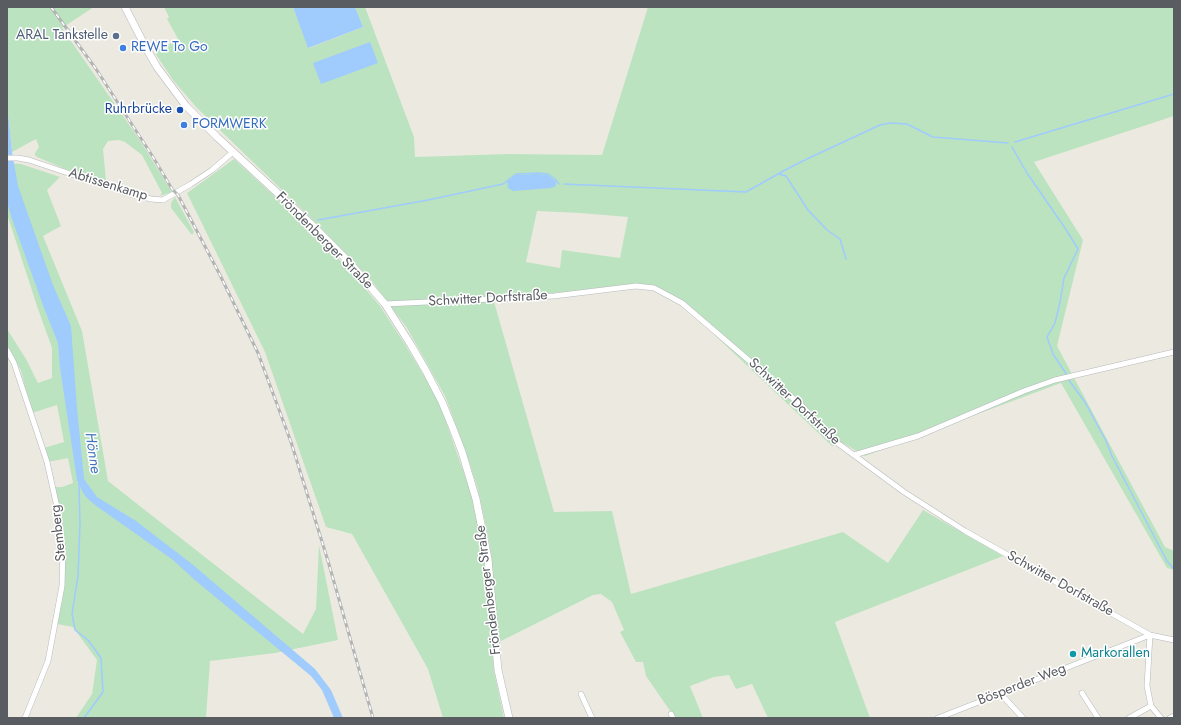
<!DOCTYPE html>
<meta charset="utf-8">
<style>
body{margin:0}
#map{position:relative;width:1181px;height:725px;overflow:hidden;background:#eceae0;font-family:Jost,sans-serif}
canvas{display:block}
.frame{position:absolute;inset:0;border:8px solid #595c61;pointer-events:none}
</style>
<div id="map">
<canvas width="1181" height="725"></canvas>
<div class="frame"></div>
</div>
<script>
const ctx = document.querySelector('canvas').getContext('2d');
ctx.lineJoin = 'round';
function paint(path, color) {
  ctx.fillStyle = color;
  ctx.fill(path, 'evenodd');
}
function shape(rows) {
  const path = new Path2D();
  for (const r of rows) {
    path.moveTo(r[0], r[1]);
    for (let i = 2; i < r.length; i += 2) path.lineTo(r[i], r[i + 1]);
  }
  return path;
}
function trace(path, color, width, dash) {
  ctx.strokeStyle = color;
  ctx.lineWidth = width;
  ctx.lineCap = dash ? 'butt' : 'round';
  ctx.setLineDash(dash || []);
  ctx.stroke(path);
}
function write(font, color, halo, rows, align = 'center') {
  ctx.font = font + ' Jost,sans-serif';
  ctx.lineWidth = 3;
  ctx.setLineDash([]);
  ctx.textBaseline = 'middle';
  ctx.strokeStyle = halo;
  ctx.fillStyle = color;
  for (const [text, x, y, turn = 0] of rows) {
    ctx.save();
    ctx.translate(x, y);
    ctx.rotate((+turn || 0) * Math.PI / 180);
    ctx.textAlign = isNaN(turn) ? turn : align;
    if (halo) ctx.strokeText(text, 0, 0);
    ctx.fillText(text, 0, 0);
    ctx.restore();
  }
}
paint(shape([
 [7,7,94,7,62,28,139,139,172,192,160,196,162,193,142,155,125,142,119,140,108,141,103,149,106,181,65,169,37,157,35,155,35,153,39,147,36,139,12,152,7,103],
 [164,7,293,7,309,48,363,27,355,7,365,7,414,137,415,157,508,154,602,155,648,7,1174,7,1174,116,1034,162,1083,240,1057,346,1165,547,1174,551,1174,570,1167,568,1061,383,865,456,843,443,832,446,684,306,656,289,636,286,493,298,554,512,612,511,631,594,843,532,888,563,923,510,1003,556,835,622,870,718,768,718,752,684,736,689,729,675,714,677,690,686,703,718,675,718,646,676,643,662,636,662,620,632,624,630,612,602,601,594,593,595,499,642,490,547,486,527,477,486,466,452,445,396,407,328,371,280,312,219,197,108,173,80,155,53,178,39,167,19,169,17],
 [537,211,580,213,628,217,620,258,562,250,560,268,526,262],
 [234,159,307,226,350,271,380,306,406,346,438,399,474,502,485,561,494,671,504,718,443,718,428,669,352,534,326,527,265,352,187,193],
 [7,163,21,164,60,177,47,190,61,226,43,236,82,331,108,481,303,634,316,609,319,545,338,640,275,653,210,661,206,718,76,718,92,694,97,660,73,627,57,624,65,570,55,487,62,487,73,483,68,458,48,462,44,448,64,442,57,405,32,413,21,371,7,344,7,329,26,359,38,383,52,378,52,348,38,309,7,214],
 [175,197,194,232,192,235,171,208,171,203]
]), '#bce3c0');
paint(shape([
 [293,7,355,7,363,27,308,48],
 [370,42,378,63,321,84,313,63],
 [7,103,12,152,18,186,53,285,71,326,77,408,84,479,97,497,136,521,192,564,315,669,331,690,343,718,334,718,322,690,311,676,196,581,173,560,95,505,86,497,81,489,77,480,60,368,58,343,44,308,11,216,7,202],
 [537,174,548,175,553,179,556,182,556,186,551,188,513,191,508,188,507,182,516,175]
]), '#9fcbfd');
trace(shape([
 [1015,142,1174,94],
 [1012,147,1027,173,1065,228,1078,249,1064,278,1060,302,1055,323,1047,337,1053,354,1067,375],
 [779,174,786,176,808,210,827,230,840,239,846,259],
 [564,184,746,192,787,169,809,158,880,125,890,123,907,124,933,137,1008,143],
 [318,220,428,200,503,184,516,174,538,173,548,174,554,178,559,184],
 [1068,379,1085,402,1106,441,1112,456,1167,561,1174,569],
 [79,484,80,524,78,576,72,614,75,630,88,640,101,658,103,692,84,718]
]), '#9fcbfd', 1.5);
const street = shape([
 [7,158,18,158,29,160,130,194,151,199,163,200,191,184,212,170,233,152],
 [385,304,554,296,636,286,654,288,682,303,802,406,832,439,904,492,965,531,1150,635,1174,640],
 [7,350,14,363,47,462,59,516,63,550,62,586,48,661,25,718],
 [854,455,918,436,1024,391,1055,380,1174,352],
 [1000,693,1023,718],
 [1082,693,1098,718],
 [581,694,592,718],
 [671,714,673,718],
 [938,718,1150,635,1147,686,1151,706,1161,718],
 [1129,718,1151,706],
 [1170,718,1174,716]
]);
const secondary = shape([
 [125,7,145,46,157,67,186,106,217,137,311,224,350,263,385,304,411,345,426,371,442,402,452,426,462,452,476,499,488,559,498,670,509,718]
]);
trace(street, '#b6b8bd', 6);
trace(secondary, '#b6b9bf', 8);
trace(street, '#fff', 5);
trace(secondary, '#fff', 7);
const rail = shape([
 [51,7,96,69,153,157,172,189,178,195,220,275,258,353,291,442,328,561,373,718]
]);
trace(rail, '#b3b4b4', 3);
trace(rail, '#fff', 1.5, [4.5]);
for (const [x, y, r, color] of [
 [116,36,4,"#5c6f8a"],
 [123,48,4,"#3f7fe0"],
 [180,110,4,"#1a4fb4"],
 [184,125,4,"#3f7fe0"],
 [1073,654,4,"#0f9aa8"]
]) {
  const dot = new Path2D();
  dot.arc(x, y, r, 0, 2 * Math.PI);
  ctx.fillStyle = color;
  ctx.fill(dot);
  trace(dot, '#fff', 1.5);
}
write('14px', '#4e5e75', '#fff', [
 ["ARAL Tankstelle",108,36]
], 'right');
write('14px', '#366cbe', '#fff', [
 ["REWE To Go",131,48],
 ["FORMWERK",192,125]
], 'left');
write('14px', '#164399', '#fff', [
 ["Ruhrbrücke",172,110]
], 'right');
write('14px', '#595c61', '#fff', [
 ["Abtissenkamp",108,185,17],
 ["Fröndenberger Straße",324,241,45],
 ["Schwitter Dorfstraße",488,299,-3],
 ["Schwitter Dorfstraße",794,402,43],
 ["Stemberg",59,533,-96],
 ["Schwitter Dorfstraße",1060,584,29],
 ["Fröndenberger Straße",489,590,-97],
 ["Bösperder Weg",1022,685,-21]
]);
write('14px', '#0d838f', '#fff', [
 ["Markorallen",1081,654]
], 'left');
write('italic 15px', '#4273bf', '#fff', [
 ["Hönne",92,453,82]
]);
</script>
